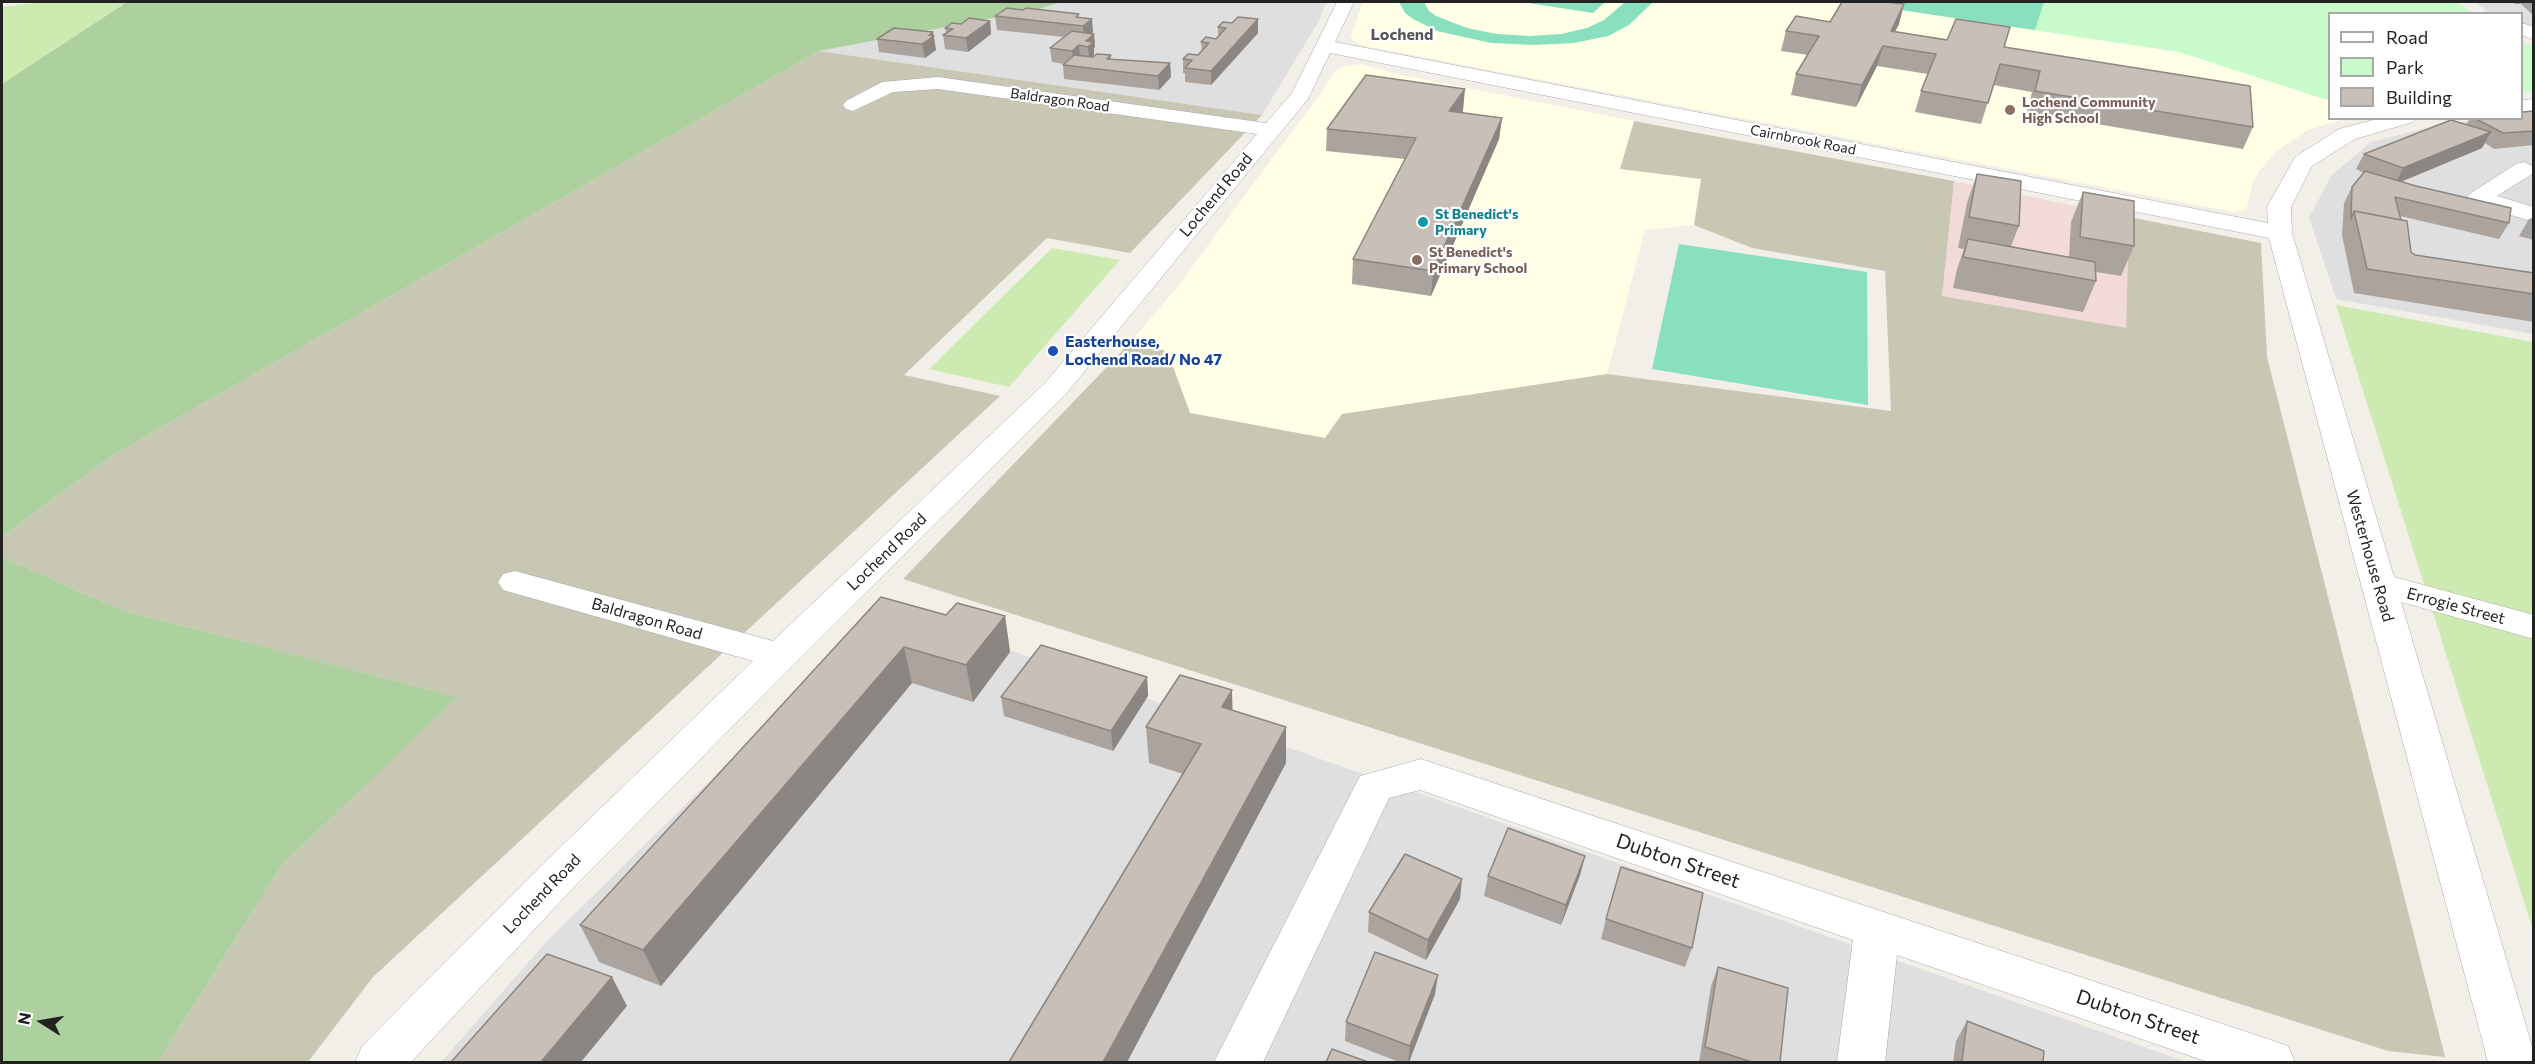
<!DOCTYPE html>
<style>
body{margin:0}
#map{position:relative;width:2535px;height:1064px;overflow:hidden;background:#f2efe9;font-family:Commissioner,sans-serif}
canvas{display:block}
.frame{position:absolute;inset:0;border:3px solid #222;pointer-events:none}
.legend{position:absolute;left:2328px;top:12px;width:195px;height:108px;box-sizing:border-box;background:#fff;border:2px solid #a7a7a7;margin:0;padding:8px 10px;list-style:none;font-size:18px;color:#222}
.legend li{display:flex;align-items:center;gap:12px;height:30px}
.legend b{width:30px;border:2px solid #a7a7a7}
.north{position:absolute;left:12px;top:992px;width:60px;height:60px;-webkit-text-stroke:4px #fff;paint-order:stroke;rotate:281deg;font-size:16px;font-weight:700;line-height:24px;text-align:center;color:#222}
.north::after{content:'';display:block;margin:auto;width:21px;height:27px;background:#222;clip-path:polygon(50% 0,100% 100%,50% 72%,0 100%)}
</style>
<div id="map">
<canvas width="2535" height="1064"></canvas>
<div class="frame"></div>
<ul class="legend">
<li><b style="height:8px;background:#fff"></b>Road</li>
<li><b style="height:16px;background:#c8facc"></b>Park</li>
<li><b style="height:16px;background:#c7bfb8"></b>Building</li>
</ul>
<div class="north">N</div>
</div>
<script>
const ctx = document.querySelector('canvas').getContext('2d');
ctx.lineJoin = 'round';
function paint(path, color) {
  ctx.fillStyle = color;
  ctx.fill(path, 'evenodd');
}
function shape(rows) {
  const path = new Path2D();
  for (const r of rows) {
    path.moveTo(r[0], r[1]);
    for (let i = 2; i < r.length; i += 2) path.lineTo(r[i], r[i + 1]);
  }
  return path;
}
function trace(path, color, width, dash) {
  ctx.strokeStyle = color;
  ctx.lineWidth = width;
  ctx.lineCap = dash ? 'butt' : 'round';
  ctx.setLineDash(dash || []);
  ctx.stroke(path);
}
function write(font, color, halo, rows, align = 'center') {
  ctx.font = font + ' Commissioner,sans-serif';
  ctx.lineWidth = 4.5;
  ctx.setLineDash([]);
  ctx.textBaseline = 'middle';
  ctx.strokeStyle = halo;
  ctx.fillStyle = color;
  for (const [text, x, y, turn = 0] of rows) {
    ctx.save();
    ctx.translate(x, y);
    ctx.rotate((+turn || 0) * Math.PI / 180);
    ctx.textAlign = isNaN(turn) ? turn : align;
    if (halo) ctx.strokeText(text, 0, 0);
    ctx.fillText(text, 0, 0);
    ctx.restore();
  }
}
paint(shape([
 [1061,2,1327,2,1317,24,1262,115,819,51,1036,10],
 [2476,2,2533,2,2533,33,2522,28,2522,14,2488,13],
 [2533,117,2533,334,2336,299,2309,218,2331,176,2371,142,2445,123],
 [886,607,2187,1062,441,1062,547,941]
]), '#e0dfdf');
paint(shape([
 [1954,181,2129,217,2126,329,1942,296]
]), '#f2dad9');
paint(shape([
 [1363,2,2458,2,2472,13,2330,14,2330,99,2326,99,2329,101,2330,118,2344,119,2308,130,2277,151,2259,171,2253,182,2247,207,2244,211,2233,212,1360,45,1350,38],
 [1361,64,1396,74,1634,121,1620,169,1702,179,1694,225,1645,230,1607,374,1342,414,1325,438,1190,413,1168,353,1126,347,1175,290,1320,94,1336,70,1345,66]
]), '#ffffe5');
paint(shape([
 [819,51,1262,115,1130,253,1047,238,904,375,1000,396,373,977,308,1062,158,1062,282,865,456,697,122,610,2,557,2,537,113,455],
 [1634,121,1954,181,1942,296,2126,328,2129,217,2261,243,2267,357,2445,1057,2388,1051,903,579,1126,347,1163,350,1168,353,1190,413,1325,438,1342,414,1607,374,1891,411,1885,271,1752,248,1694,225,1701,179,1620,169]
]), '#c7c7b4');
paint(shape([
 [43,2,127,2,2,84,2,7],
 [1052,248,1120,260,1009,387,929,369],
 [2336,305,2533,342,2533,930]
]), '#cdebb0');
paint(shape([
 [127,2,1061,2,1036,10,819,51,113,455,2,537,2,84],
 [2,557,122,610,457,697,282,865,158,1062,2,1062]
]), '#add19e');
paint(shape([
 [1848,2,2458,2,2472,13,2330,14,2329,99,2324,99,2179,52],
 [2522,42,2533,47,2533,92,2522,92]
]), '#c8facc');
paint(shape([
 [1399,2,1424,2,1429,11,1436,16,1467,28,1497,34,1530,36,1561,34,1587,28,1604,20,1625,2,1653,2,1629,25,1608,36,1574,43,1534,45,1491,43,1437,31,1413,19,1405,13],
 [1522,2,1605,2,1593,13],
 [1848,2,2044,2,2035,30],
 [1679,244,1867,272,1868,405,1652,369]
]), '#88e0be');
const minor = shape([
 [1337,2,1354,2,1335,42,2268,223,2267,207,2295,157,2339,129,2380,118,2416,118,2413,122,2355,139,2312,166,2291,207,2292,233,2394,577,2534,615,2534,639,2401,602,2534,1053,2534,1062,2488,1062,2269,238,1330,53,1308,99,1065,395,793,665,574,887,411,1062,355,1062,362,1046,544,863,753,661,503,590,498,582,503,574,515,571,773,641,1045,383,1257,134,938,89,893,92,853,111,846,109,843,105,846,101,882,82,938,77,1266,123,1292,93,1337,2],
 [2522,23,2534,27,2534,40,2522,35,2522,23],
 [2534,99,2534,111,2522,112,2522,100,2534,99],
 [2524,162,2534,167,2532,174,2497,196,2534,207,2534,222,2471,203,2467,198,2471,193,2516,164,2524,162],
 [1421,759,2271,1040,2288,1046,2295,1062,2208,1062,1897,955,1885,1062,1837,1062,1853,940,1420,790,1389,798,1263,1062,1214,1062,1360,776,1421,759]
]);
trace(minor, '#a9a9a9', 1);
paint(minor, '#fff');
paint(shape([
 [2512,2,2534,2,2534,16,2521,4,2515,4],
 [995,16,1080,17,1093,32,1092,33,1094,34,1095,47,1094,48,1094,55,1092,57,1111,55,1111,59,1170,63,1171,77,1159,90,1064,79,1063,65,1064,64,1052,62,1050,48,1064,37,997,30],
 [990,21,991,34,968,52,945,49,943,35,946,34,945,28,961,24],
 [1830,22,1899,24,1895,32,2004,47,2253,127,2243,149,2027,112,2032,92,1993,85,1981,124,1915,112,1921,91,1928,74,1877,66,1856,107,1791,95,1796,74,1808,55,1781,51,1786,31],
 [1218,27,1258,33,1211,85,1185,82,1185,73,1183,73,1183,59,1198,55,1202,51,1201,42,1216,39,1218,36],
 [933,32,936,50,925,58,879,52,877,39],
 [1463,111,1462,113,1502,118,1499,139,1431,296,1352,284,1353,259,1405,159,1326,151,1327,129],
 [2534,111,2534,145,2494,149,2485,143,2482,148,2401,182,2509,223,2499,239,2400,216,2411,252,2415,255,2534,273,2534,322,2354,293,2342,235,2344,203,2352,187,2364,173,2356,169,2364,154,2466,125,2470,118,2522,118],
 [1977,174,2019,226,2011,246,2069,257,2071,222,2083,192,2134,246,2121,276,2096,272,2096,281,2083,312,1953,288,1957,269,1964,249,1958,248,1967,203],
 [2534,217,2534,240,2519,236,2529,219],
 [881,597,946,615,1005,616,1010,652,973,702,912,683,661,986,599,962,580,925],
 [1147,677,1148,696,1113,751,1004,716,1001,697],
 [1233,710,1286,763,1127,1062,1009,1062,1183,774,1149,763,1146,727],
 [1585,856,1580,875,1561,925,1484,896,1488,876],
 [1460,899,1426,960,1368,932,1369,912],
 [1606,919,1692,948,1685,967,1601,939],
 [1718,967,1780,1062,1699,1062,1711,986],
 [1435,994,1409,1062,1399,1062,1345,1041,1346,1022],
 [1967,1021,2043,1062,1953,1062,1956,1041]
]), '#aba49e');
paint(shape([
 [1904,4,1899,24,1887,46,1891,31],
 [1092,19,1093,32,1084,40,1083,26],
 [1258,19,1258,33,1211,85,1211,71],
 [990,21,991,34,968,52,966,38],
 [933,32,936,50,925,58,922,44,929,35],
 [1094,34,1095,47,1094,48,1094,55,1089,60,1088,47,1086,41],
 [1079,45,1080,59,1073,65,1072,51],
 [1883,46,1877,66,1856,107,1862,85],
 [1170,63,1171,77,1159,90,1158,76],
 [1465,89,1463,111,1447,133,1449,111],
 [1502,118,1499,139,1431,296,1433,271],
 [2491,132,2482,148,2395,184,2403,168],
 [1005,616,1010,652,973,702,966,665],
 [904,647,912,683,661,986,643,950],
 [1147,677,1148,696,1113,751,1111,731],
 [1232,690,1233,727,1222,707],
 [1286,727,1286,763,1127,1062,1103,1062],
 [1585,856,1580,875,1561,925,1566,905],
 [1462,879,1460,899,1426,960,1428,940],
 [1438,975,1435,994,1409,1062,1408,1062,1410,1046],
 [612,977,627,1006,581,1062,541,1062]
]), '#8b8681');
const building = shape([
 [1842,2,1885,2,1904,4,1891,31,1947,40,1956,19,2010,27,2004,47,2250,86,2253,127,2035,91,2040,71,2000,64,1988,103,1921,91,1936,54,1883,46,1862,85,1796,74,1819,36,1786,31,1796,16,1830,22,1842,2],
 [1007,8,1023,10,1026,8,1079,14,1076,17,1092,19,1083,26,995,16,1007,8],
 [1238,17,1258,19,1211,71,1185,68,1192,60,1183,59,1188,54,1198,55,1209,43,1201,42,1206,37,1216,39,1226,28,1218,27,1223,22,1232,23,1238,17],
 [969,18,990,21,966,38,943,35,953,29,945,28,952,23,961,24,969,18],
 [894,28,933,32,929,35,934,36,922,44,877,39,894,28],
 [1072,31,1094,34,1086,41,1093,42,1088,47,1079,45,1072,51,1050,48,1072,31],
 [1097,54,1111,55,1107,59,1170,63,1158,76,1063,65,1074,55,1093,57,1097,54],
 [1366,75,1465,89,1449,111,1502,118,1433,271,1353,259,1416,138,1327,129,1366,75],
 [2534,111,2534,131,2503,133,2474,118,2522,118,2522,112,2534,111],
 [2451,120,2491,132,2403,168,2364,154,2451,120],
 [2365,171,2416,186,2511,208,2509,223,2395,197,2401,220,2354,211,2351,219,2352,187,2365,171],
 [1977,174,2021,181,2019,226,1969,217,1977,174],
 [2083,192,2134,201,2134,246,2080,237,2083,192],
 [2354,211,2407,221,2411,252,2415,255,2534,273,2534,294,2367,269,2354,211],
 [1968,239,2095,262,2096,281,1963,257,1968,239],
 [881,597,946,615,957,603,1005,616,966,665,904,647,643,950,580,925,881,597],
 [1041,645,1147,677,1111,731,1001,697,1041,645],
 [1180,675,1232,690,1222,707,1286,727,1103,1062,1009,1062,1201,744,1146,727,1180,675],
 [1508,828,1585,856,1566,905,1488,876,1508,828],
 [1405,854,1462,879,1428,940,1369,912,1405,854],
 [1621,867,1703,893,1692,948,1606,919,1621,867],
 [1375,952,1438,975,1410,1046,1346,1022,1375,952],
 [547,954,612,977,541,1062,451,1062,547,954],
 [1718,967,1788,988,1780,1062,1752,1062,1705,1047,1718,967],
 [1967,1021,2044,1051,2043,1062,1962,1062,1967,1021],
 [1332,1049,1368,1062,1326,1062,1332,1049]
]);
paint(building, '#c7bfb8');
trace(building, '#8b8681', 1.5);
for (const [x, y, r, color] of [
 [2010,110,6,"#8d6e63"],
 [1423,222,6,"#0f9aa8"],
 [1417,260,6,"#8d6e63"],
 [1053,351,6,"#1a4fb4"]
]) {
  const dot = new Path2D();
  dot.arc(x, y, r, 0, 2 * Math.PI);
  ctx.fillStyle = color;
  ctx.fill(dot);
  trace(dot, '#fff', 2);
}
write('14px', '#222', '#fff', [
 ["Baldragon Road",1060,100,8],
 ["Cairnbrook Road",1803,140,11]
]);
write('bold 14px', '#785e54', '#fff', [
 ["Lochend Community",2022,102],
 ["High School",2022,118],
 ["St Benedict's",1429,252],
 ["Primary School",1429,268]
], 'left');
write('bold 14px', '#0d838f', '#fff', [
 ["St Benedict's",1435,214],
 ["Primary",1435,230]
], 'left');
write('bold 16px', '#555', '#fff', [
 ["Lochend",1402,35]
]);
write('16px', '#222', '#fff', [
 ["Lochend Road",1216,195,-50],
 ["Lochend Road",887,552,-44],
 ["Westerhouse Road",2370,556,74],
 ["Errogie Street",2456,606,15],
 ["Baldragon Road",647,619,16],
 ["Lochend Road",542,894,-46]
]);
write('bold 16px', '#164399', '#fff', [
 ["Easterhouse,",1065,342],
 ["Lochend Road/ No 47",1065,360]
], 'left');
write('20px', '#222', '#fff', [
 ["Dubton Street",1678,861,19],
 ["Dubton Street",2138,1017,19]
]);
</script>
